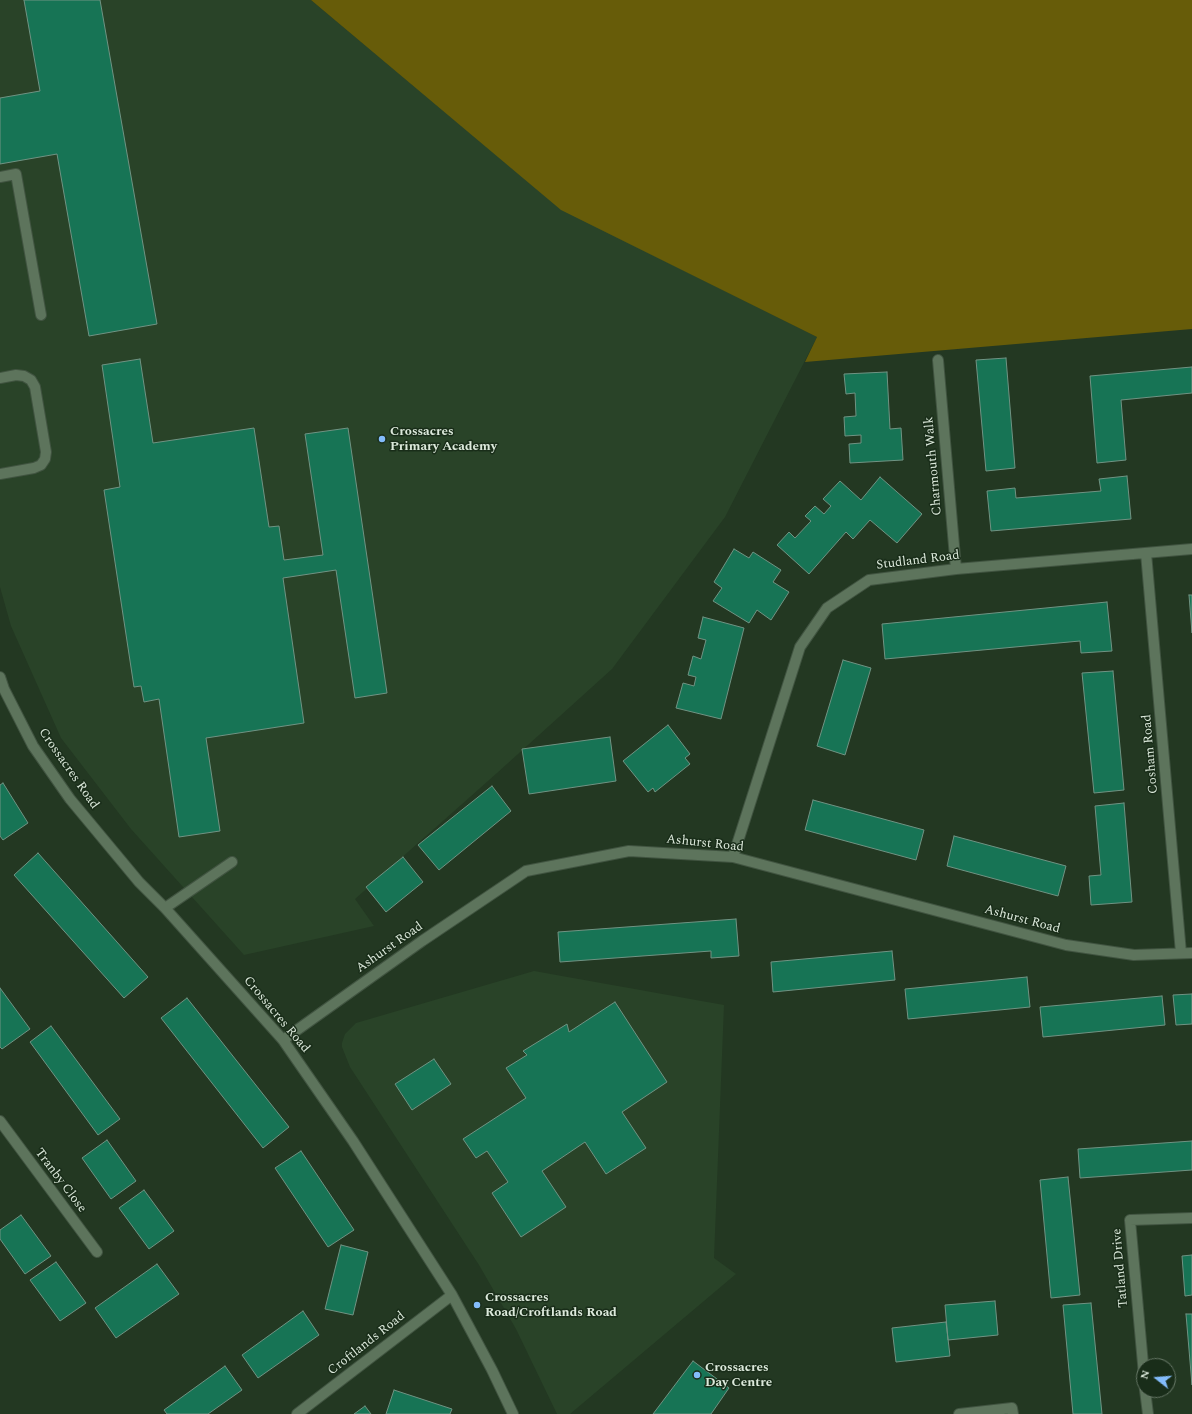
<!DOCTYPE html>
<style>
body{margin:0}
#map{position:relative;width:1192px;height:1414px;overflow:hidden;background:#233822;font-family:Spectral,serif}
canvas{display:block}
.north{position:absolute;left:1136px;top:1358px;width:40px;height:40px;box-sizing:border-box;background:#192d19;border:1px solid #677867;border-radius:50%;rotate:287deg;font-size:11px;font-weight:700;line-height:16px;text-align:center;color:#dce9db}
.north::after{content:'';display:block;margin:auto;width:14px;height:18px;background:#83bcfb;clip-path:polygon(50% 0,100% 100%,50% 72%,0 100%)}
</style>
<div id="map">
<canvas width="1192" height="1414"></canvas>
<div class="north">N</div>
</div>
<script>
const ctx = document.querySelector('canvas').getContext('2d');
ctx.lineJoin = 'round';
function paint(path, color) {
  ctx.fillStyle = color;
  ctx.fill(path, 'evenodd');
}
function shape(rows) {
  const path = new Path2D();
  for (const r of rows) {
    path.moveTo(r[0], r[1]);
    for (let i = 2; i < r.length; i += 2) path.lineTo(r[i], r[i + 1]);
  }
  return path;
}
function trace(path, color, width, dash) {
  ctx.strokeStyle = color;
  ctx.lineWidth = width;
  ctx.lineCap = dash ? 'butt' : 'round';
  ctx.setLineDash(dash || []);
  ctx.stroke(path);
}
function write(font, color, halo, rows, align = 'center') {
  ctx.font = font + ' Spectral,serif';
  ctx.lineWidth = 3;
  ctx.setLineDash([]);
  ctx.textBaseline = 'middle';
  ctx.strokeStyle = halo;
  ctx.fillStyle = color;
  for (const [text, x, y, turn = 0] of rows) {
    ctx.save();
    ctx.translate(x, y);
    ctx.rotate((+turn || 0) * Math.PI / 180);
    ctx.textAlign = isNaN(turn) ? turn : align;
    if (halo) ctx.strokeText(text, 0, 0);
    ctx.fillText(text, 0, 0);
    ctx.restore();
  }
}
paint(shape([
 [0,0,311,0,561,209,817,337,725,517,612,669,497,773,355,899,374,926,244,955,131,829,61,738,11,626,0,587],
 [534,971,724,1005,714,1258,736,1274,570,1414,557,1414,516,1329,479,1265,350,1067,342,1047,342,1043,345,1034,356,1023]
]), '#294328');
paint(shape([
 [311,0,1192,0,1192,329,805,362,817,337,561,210]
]), '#675c09');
const building = shape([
 [24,0,100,0,157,324,89,336,57,154,0,164,0,98,40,91,24,0],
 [1006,358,1015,468,986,471,976,360,1006,358],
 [140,359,153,443,254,428,269,527,279,526,284,560,323,555,305,434,348,428,387,693,355,698,336,570,283,578,304,723,206,738,220,831,179,837,159,699,144,702,141,686,134,687,104,490,120,487,102,365,140,359],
 [1192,367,1192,393,1121,400,1126,460,1097,463,1090,376,1192,367],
 [887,372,890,429,901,428,903,460,850,463,849,444,861,443,861,435,845,436,844,417,856,416,855,393,846,394,844,374,887,372],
 [1127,476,1131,519,991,531,987,491,1015,488,1016,498,1101,491,1099,479,1127,476],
 [880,477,922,514,897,543,870,520,853,539,846,532,809,574,777,545,789,532,795,538,811,521,805,516,815,506,824,514,831,506,823,499,840,481,861,500,880,477],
 [734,549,749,558,753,552,781,570,773,582,789,592,771,620,757,610,749,623,713,601,722,588,714,582,734,549],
 [1189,595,1192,595,1192,633,1189,595],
 [1107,602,1112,651,1081,653,1080,641,885,659,882,624,1107,602],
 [703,617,744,628,721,719,676,708,683,683,694,686,696,677,688,675,693,656,701,659,706,640,698,638,703,617],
 [843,660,871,668,845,755,817,746,843,660],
 [1113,671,1124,790,1094,793,1082,673,1113,671],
 [668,725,690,754,685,758,690,764,655,792,653,788,648,792,623,761,668,725],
 [610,737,616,781,529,794,522,749,610,737],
 [3,783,28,823,3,840,0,836,0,785,3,783],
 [492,786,511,811,439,870,418,845,492,786],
 [813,800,924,830,916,860,805,830,813,800],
 [1124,803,1132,902,1091,905,1089,876,1101,875,1095,806,1124,803],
 [954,836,1066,866,1058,896,947,866,954,836],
 [38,853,148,977,124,998,14,875,38,853],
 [403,857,423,882,386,912,366,887,403,857],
 [736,919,739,956,711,958,711,951,560,962,558,932,736,919],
 [892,951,895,980,773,992,771,962,892,951],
 [1027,977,1030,1007,908,1019,905,989,1027,977],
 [0,988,30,1029,2,1049,0,1047,0,988],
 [1192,994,1192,1024,1176,1025,1173,995,1192,994],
 [1162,996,1165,1025,1043,1037,1040,1007,1162,996],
 [187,998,289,1127,263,1148,161,1018,187,998],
 [615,1002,667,1082,622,1112,646,1148,606,1174,585,1142,542,1171,566,1207,521,1237,492,1193,508,1182,487,1151,476,1158,463,1139,526,1098,506,1068,527,1055,523,1051,567,1024,569,1032,615,1002],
 [51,1026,120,1119,98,1135,30,1042,51,1026],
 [434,1059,451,1084,412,1110,395,1084,434,1059],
 [107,1140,136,1181,111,1199,82,1158,107,1140],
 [1192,1141,1192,1170,1080,1178,1078,1149,1192,1141],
 [301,1151,354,1230,328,1247,275,1168,301,1151],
 [1068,1177,1080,1295,1051,1298,1040,1180,1068,1177],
 [144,1190,174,1231,149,1249,119,1208,144,1190],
 [21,1215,51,1256,25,1274,0,1239,0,1230,21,1215],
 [341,1245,368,1252,353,1315,325,1309,341,1245],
 [1192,1255,1192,1295,1185,1296,1182,1256,1192,1255],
 [56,1262,86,1303,60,1321,30,1280,56,1262],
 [157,1264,179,1294,116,1338,95,1308,157,1264],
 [995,1301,998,1335,948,1340,945,1305,995,1301],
 [1091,1303,1102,1414,1073,1414,1063,1305,1091,1303],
 [303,1311,319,1335,258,1378,242,1355,303,1311],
 [1186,1314,1192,1314,1192,1385,1186,1314],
 [946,1322,950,1356,896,1362,892,1328,946,1322],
 [693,1361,729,1388,711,1414,653,1414,693,1361],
 [225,1366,242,1390,208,1414,167,1414,164,1410,225,1366],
 [394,1390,452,1409,450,1414,386,1414,394,1390],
 [365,1406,371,1414,354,1414,365,1406]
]);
paint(building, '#177455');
trace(building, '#709383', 1);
const minor = shape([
 [0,177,16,174,41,315],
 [938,360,956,569],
 [0,378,16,375,24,376,31,380,35,387,46,452,45,459,41,465,34,468,0,474],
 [1146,553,1181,953],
 [0,677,4,689,33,746,70,799,139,882,165,908,283,1040,353,1141,452,1295,492,1370,513,1414],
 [733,857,800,647,827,608,869,580,956,569,1192,549],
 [165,908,232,862],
 [283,1040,422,941,526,871,629,851,733,857,1066,945,1134,955,1192,953],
 [0,1121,97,1252],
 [1144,1375,1130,1220,1192,1218],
 [1145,1390,1148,1414],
 [297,1414,452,1295],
 [959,1414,1012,1408,1013,1414]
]);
trace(minor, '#415441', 12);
trace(minor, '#5d745c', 10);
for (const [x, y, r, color] of [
 [382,439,4,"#83bcfb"],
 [477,1305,4,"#83bcfb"],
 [697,1375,4,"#83bcfb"]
]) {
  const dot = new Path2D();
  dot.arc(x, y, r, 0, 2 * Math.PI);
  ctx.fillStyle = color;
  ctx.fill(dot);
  trace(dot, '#192d19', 1.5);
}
write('bold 13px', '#dce9db', '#192d19', [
 ["Crossacres",390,432],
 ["Primary Academy",390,447],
 ["Crossacres",485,1298],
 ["Road/Croftlands Road",485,1313],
 ["Crossacres",705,1368],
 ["Day Centre",705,1383]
], 'left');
write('13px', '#dce9db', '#192d19', [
 ["Charmouth Walk",934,466,-95],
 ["Studland Road",918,561,-7],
 ["Cosham Road",1151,754,-95],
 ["Crossacres Road",68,769,55],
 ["Ashurst Road",705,844,6],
 ["Ashurst Road",1022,920,15],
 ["Ashurst Road",390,948,-35],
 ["Crossacres Road",276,1015,50],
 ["Tranby Close",60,1181,53],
 ["Tatland Drive",1121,1268,-95],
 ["Croftlands Road",367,1344,-38]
]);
</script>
